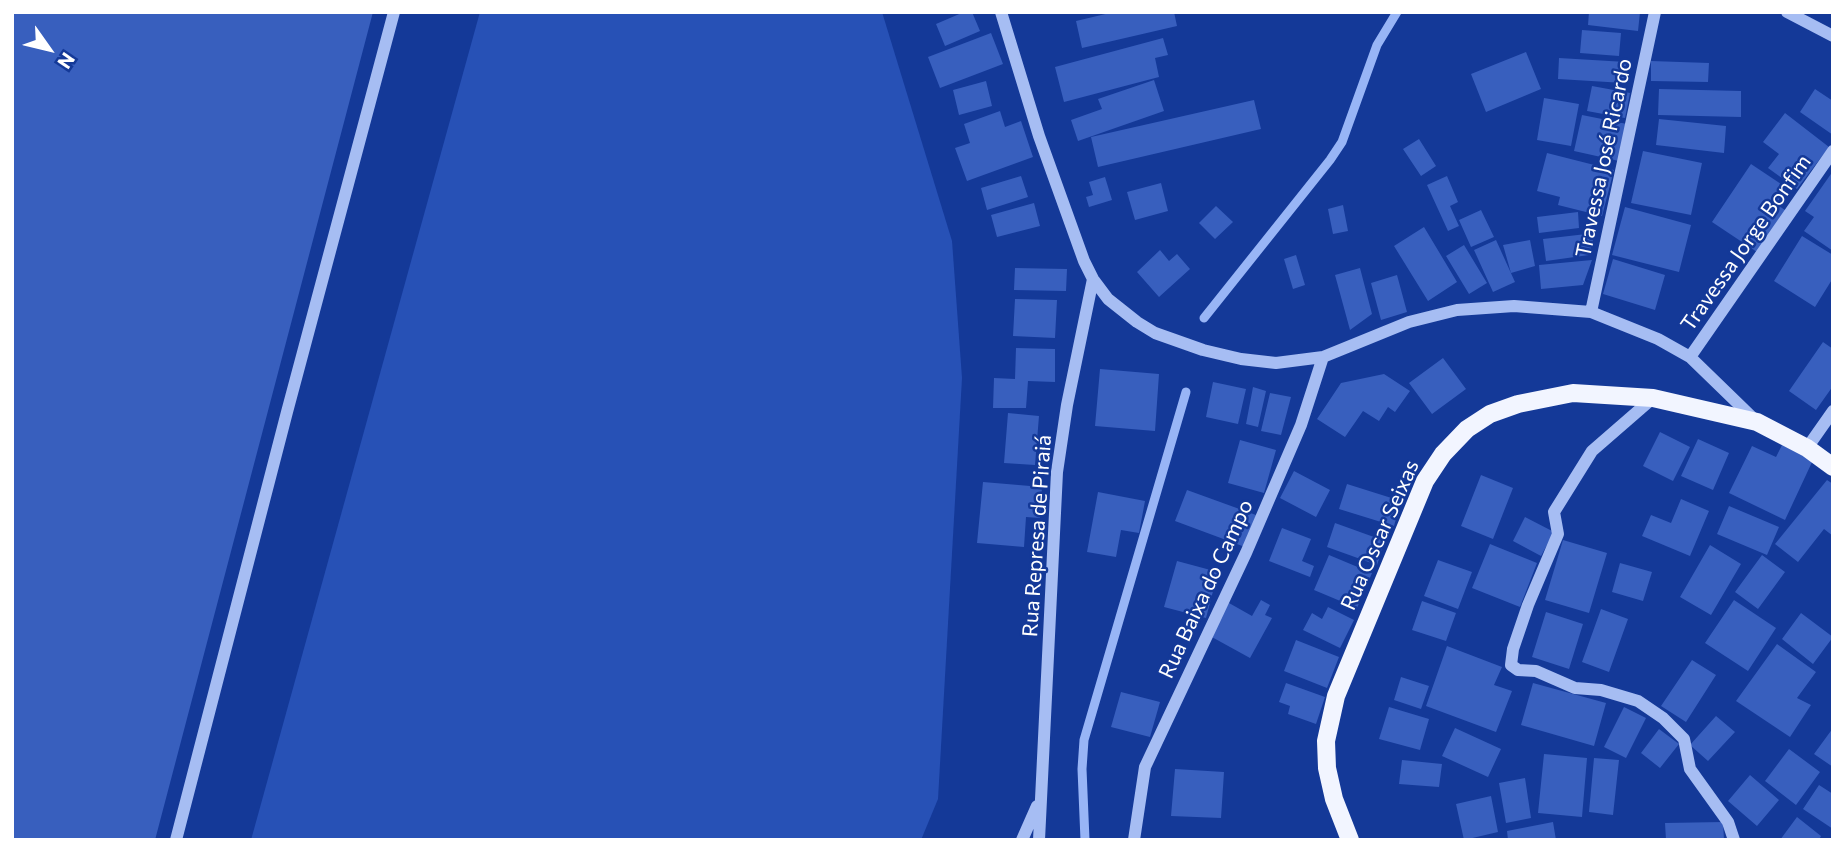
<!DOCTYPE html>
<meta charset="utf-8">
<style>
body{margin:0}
#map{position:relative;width:1845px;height:852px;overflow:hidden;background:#143998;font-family:Commissioner,sans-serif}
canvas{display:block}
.frame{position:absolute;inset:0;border:14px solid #fff;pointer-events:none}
.north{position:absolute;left:14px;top:14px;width:70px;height:70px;-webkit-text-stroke:5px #143998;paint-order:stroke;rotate:124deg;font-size:19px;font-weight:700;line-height:28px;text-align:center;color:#fff}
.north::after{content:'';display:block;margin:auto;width:24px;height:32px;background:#fff;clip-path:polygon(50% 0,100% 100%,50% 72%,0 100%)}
</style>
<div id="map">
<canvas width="1845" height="852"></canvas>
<div class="frame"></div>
<div class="north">N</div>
</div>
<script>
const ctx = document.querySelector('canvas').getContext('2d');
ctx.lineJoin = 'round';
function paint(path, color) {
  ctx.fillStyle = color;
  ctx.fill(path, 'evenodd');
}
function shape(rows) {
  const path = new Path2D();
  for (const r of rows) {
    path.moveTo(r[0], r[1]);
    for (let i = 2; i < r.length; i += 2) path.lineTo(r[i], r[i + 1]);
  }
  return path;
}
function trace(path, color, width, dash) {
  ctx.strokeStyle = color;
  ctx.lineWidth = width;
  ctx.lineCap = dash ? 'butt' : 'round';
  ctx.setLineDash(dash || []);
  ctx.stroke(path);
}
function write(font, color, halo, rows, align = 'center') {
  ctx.font = font + ' Commissioner,sans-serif';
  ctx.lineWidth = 5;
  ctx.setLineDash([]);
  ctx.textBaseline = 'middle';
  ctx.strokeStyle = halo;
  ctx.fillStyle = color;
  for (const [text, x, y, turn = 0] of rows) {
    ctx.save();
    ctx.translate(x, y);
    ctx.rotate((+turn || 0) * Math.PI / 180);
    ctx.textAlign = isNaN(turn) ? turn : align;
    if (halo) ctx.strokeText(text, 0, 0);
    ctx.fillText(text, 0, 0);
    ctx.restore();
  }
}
paint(shape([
 [480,12,882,12,952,241,962,378,938,799,921,840,251,840]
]), '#2751b6');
trace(shape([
 [1204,318,1330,160,1342,142,1377,45,1397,12],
 [1085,840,1082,769,1084,740,1186,392]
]), '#98b5f6', 9);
paint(shape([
 [12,12,373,12,155,840,12,840],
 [964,12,972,12,980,31,945,46,936,24],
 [1114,12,1174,12,1177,26,1082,48,1076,21],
 [1589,12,1640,12,1638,31,1588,25],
 [1582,30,1621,33,1619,56,1580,53],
 [991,33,1003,64,940,88,928,57],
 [1163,38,1168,55,1155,58,1159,77,1064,102,1055,67],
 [1526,52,1541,89,1486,112,1471,74],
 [1559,58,1626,62,1624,83,1558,79],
 [1651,61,1709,63,1708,82,1651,81],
 [1154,80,1164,111,1078,141,1071,120,1102,109,1098,99],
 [986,81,992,106,959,115,953,90],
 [1592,86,1630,93,1625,118,1587,111],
 [1659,89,1741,91,1741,117,1658,115],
 [1815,89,1833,101,1833,135,1800,112],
 [1544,98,1579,104,1571,146,1537,140],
 [1254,100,1261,129,1098,167,1091,137],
 [1000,111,1005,127,1021,121,1033,157,967,181,955,148,970,143,964,124],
 [1785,113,1829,147,1797,189,1768,168,1779,154,1763,142],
 [1582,115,1627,124,1619,161,1574,151],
 [1659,119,1726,126,1724,153,1656,145],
 [1419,139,1436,166,1421,176,1403,149],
 [1643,151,1702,163,1691,215,1631,203],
 [1547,153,1614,170,1602,216,1558,205,1560,197,1537,191],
 [1751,164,1787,188,1776,204,1788,212,1760,254,1712,222],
 [1833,171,1833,251,1804,231,1814,217,1805,211],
 [1021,176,1028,197,987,210,981,188],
 [1447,176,1458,202,1450,206,1459,226,1448,231,1427,185],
 [1105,177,1112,200,1089,207,1086,197,1093,195,1089,182],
 [1161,183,1168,211,1135,220,1127,192],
 [1034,203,1040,226,997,237,991,215],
 [1343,205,1348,231,1333,234,1328,209],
 [1216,206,1233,222,1215,239,1199,223],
 [1625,207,1691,225,1679,272,1612,255],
 [1481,210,1494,237,1471,247,1459,220],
 [1578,212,1579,228,1539,233,1537,217],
 [1424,227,1457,282,1428,301,1394,246],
 [1595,233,1589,255,1546,261,1543,239],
 [1802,236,1833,255,1833,278,1815,307,1774,281],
 [1496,240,1515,282,1493,292,1474,250],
 [1530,240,1535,266,1511,273,1503,245],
 [1464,245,1487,283,1469,294,1446,256],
 [1160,250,1169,261,1177,254,1190,269,1159,297,1137,272],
 [1296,255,1305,285,1293,289,1284,259],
 [1613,259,1665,275,1655,310,1603,294],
 [1592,260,1583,285,1541,289,1539,265],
 [1015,268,1067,269,1066,291,1014,290],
 [1360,268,1372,314,1350,330,1335,275],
 [1397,275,1407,312,1381,320,1371,283],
 [1015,299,1057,300,1055,338,1013,336],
 [1823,342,1833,349,1833,386,1816,410,1789,391],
 [1016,348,1055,349,1055,382,1028,381,1026,408,993,408,994,378,1015,379],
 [1443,358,1466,389,1432,414,1409,383],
 [1100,369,1159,374,1155,431,1095,426],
 [1384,374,1410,391,1395,412,1388,407,1379,421,1363,411,1345,437,1317,419,1341,383],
 [1213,382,1246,389,1238,424,1206,417],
 [1253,387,1266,391,1258,427,1246,424],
 [1270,393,1291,397,1281,435,1261,431],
 [1008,413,1039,416,1035,465,1004,463],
 [1660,432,1690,447,1673,481,1643,466],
 [1698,439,1729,453,1713,490,1681,476],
 [1240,440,1276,450,1264,493,1228,483],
 [1782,445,1813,460,1785,520,1729,493,1752,446,1776,457],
 [1294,471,1330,490,1316,517,1280,498],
 [1481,475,1513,488,1493,539,1461,526],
 [1827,480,1833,484,1833,536,1824,529,1798,562,1775,544],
 [983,482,1042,487,1040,518,1026,517,1024,547,977,543],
 [1347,484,1401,501,1394,526,1339,509],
 [1187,490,1256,515,1245,547,1175,521],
 [1098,492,1145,501,1139,533,1121,530,1116,557,1087,552],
 [1681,499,1709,511,1690,556,1642,536,1651,515,1671,523],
 [1729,506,1779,527,1767,555,1717,534],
 [1525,517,1554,532,1541,556,1513,541],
 [1335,523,1385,541,1377,565,1327,547],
 [1282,528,1311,539,1302,561,1314,566,1310,577,1269,561],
 [1563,540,1607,553,1589,613,1545,600],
 [1490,544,1537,563,1520,607,1472,588],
 [1710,545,1741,564,1711,615,1680,597],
 [1329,555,1372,573,1357,608,1314,590],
 [1762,555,1785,572,1758,609,1735,592],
 [1438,560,1472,572,1458,609,1424,596],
 [1177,561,1218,572,1206,618,1164,607],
 [1620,563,1652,572,1643,601,1612,592],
 [1261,600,1270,605,1265,615,1272,618,1250,658,1210,636,1229,603,1252,616],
 [1734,600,1776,628,1748,671,1705,643],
 [1422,601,1456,613,1446,641,1412,630],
 [1328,607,1354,620,1340,648,1303,630,1312,613,1322,619],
 [1601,609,1628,619,1609,672,1582,662],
 [1546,612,1583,624,1569,669,1532,657],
 [1801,613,1833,637,1813,664,1782,639],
 [1296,640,1339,657,1327,688,1284,671],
 [1777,644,1816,672,1797,698,1811,705,1790,737,1736,701],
 [1447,646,1502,667,1494,685,1512,691,1496,732,1426,706],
 [1692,660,1716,675,1686,722,1661,706],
 [1401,677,1429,686,1421,709,1394,700],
 [1286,683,1325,697,1316,724,1288,714,1290,706,1279,702],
 [1533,683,1606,703,1594,746,1521,725],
 [1121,692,1160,702,1150,737,1111,727],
 [1389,707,1429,719,1420,750,1379,739],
 [1624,707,1646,718,1626,758,1604,747],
 [1716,716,1735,732,1708,761,1690,745],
 [1455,728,1501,749,1488,777,1442,756],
 [1833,728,1833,767,1814,754],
 [1659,729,1679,744,1660,768,1641,753],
 [1789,749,1820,772,1796,805,1765,781],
 [1544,754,1587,758,1582,817,1538,813],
 [1594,758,1619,760,1613,815,1589,812],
 [1402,760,1442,764,1439,787,1399,784],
 [1175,769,1224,772,1221,818,1171,816],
 [1750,775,1779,800,1757,826,1728,801],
 [1525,778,1531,818,1506,823,1499,783],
 [1819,785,1833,794,1833,829,1803,809],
 [1491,796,1498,832,1464,840,1456,804],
 [1797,817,1821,836,1819,840,1780,840],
 [1553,822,1556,840,1508,840,1507,831],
 [1723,822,1724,840,1666,840,1665,823]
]), '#385fbe');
trace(shape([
 [1001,12,1039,136,1084,261,1093,279,1108,299,1137,322,1155,333,1203,350,1241,359,1276,363,1323,357,1409,322,1457,310,1514,306,1591,312,1658,339,1690,357,1757,422],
 [1787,12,1833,36],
 [1591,312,1655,12],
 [1690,357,1833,151],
 [1653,398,1592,451,1554,512,1558,534,1528,605,1513,649,1511,665,1518,670,1536,671,1575,688,1601,690,1638,701,1663,718,1684,739,1690,769,1728,822,1734,840],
 [1807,448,1833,411],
 [176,840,287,412,394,12],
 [1022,840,1037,806],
 [1039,840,1057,472,1067,405,1093,279],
 [1134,840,1145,767,1246,553,1301,425,1323,357]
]), '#a6bdf3', 12);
trace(shape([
 [1350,840,1334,799,1327,768,1326,741,1336,696,1425,481,1443,454,1467,429,1490,414,1518,404,1573,393,1653,398,1757,422,1807,448,1833,467]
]), '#f2f5ff', 18);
write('21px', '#fff', '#143998', [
 ["Travessa José Ricardo",1604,158,-78],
 ["Travessa Jorge Bonfim",1746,243,-55],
 ["Rua Oscar Seixas",1380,535,-66],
 ["Rua Represa de Piraiá",1037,536,-86],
 ["Rua Baixa do Campo",1206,589,-65]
]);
</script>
